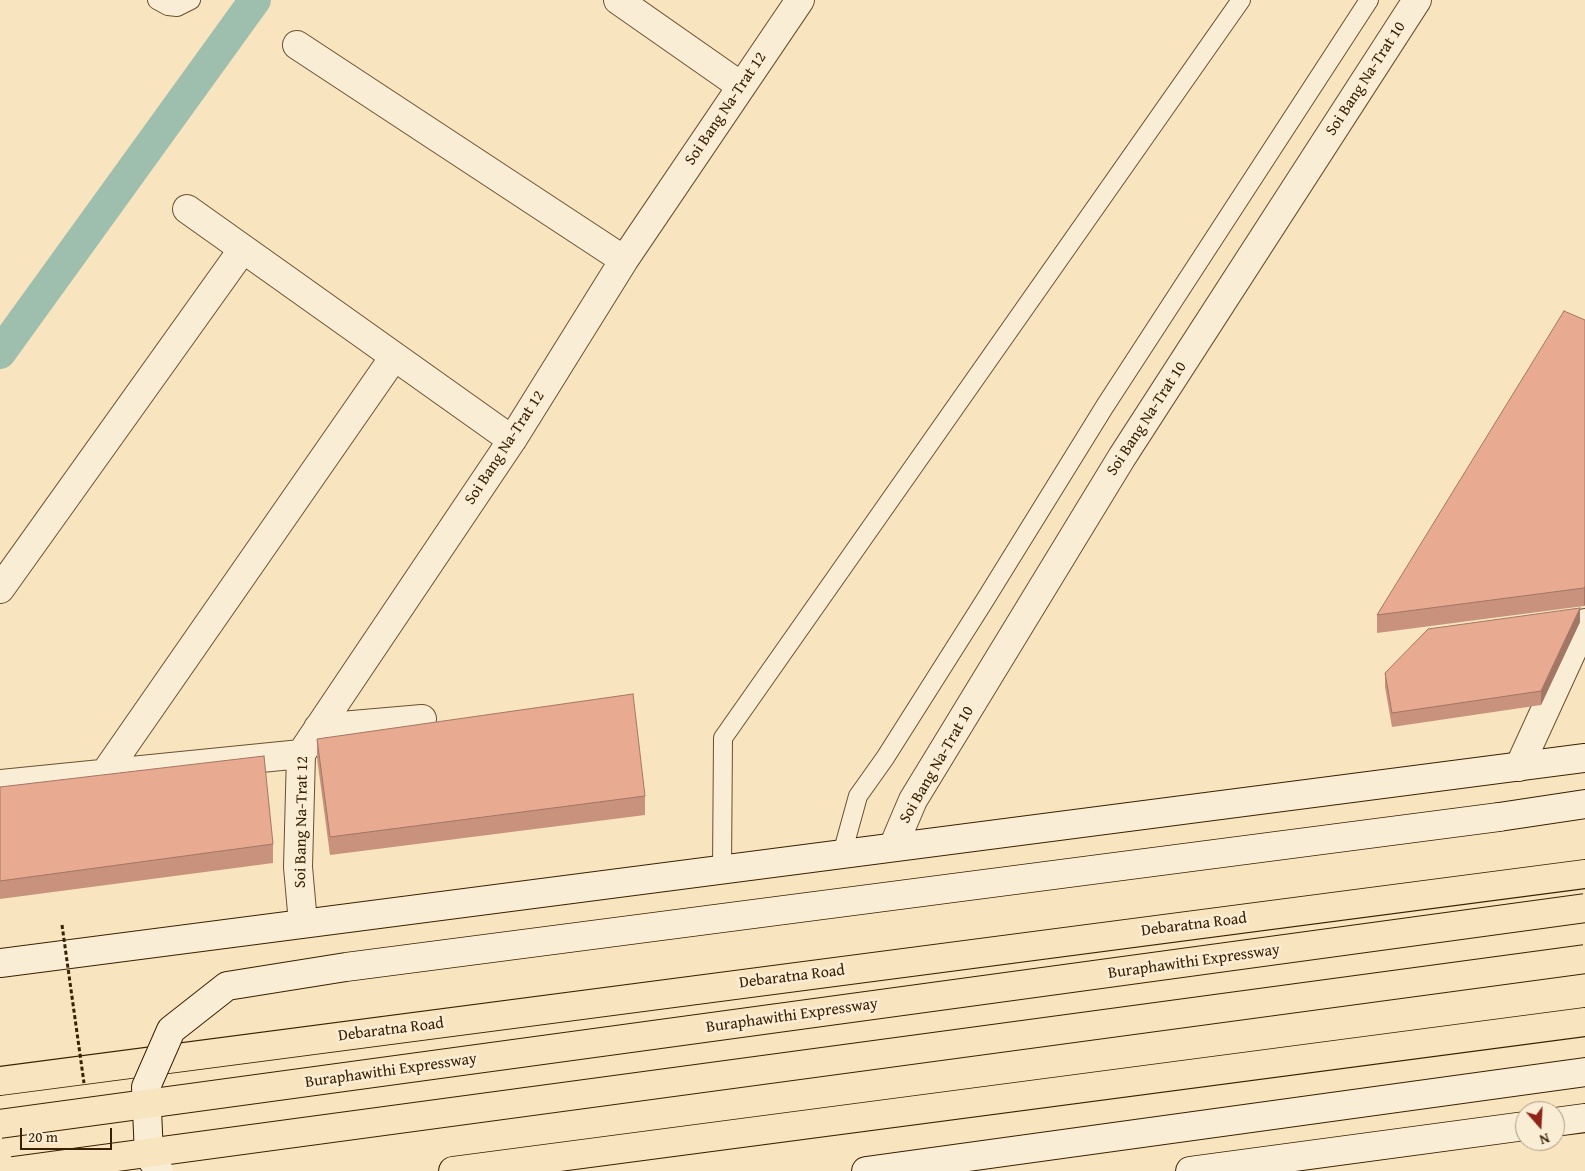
<!DOCTYPE html>
<style>
body{margin:0}
#map{position:relative;width:1585px;height:1171px;overflow:hidden;background:#f8e4be;font-family:"Gentium Book Plus",serif}
canvas{display:block}
.north{position:absolute;left:1515px;top:1101px;width:50px;height:50px;box-sizing:border-box;background:#faedd5;border:1px solid #ad9b80;border-radius:50%;rotate:161deg;font-size:14px;font-weight:700;line-height:20px;text-align:center;color:#392000}
.north::after{content:'';display:block;margin:auto;width:18px;height:22px;background:#8f2418;clip-path:polygon(50% 0,100% 100%,50% 72%,0 100%)}
.scale{position:absolute;left:20px;top:1128px;width:92px;height:22px;box-sizing:border-box;border:2px solid #392000;border-top:0;padding-left:6px;font-size:15px;line-height:18px;white-space:nowrap;color:#392000;-webkit-text-stroke:4px #faedd5;paint-order:stroke}
</style>
<div id="map">
<canvas width="1585" height="1171"></canvas>
<div class="north">N</div>
<div class="scale">20 m</div>
</div>
<script>
const ctx = document.querySelector('canvas').getContext('2d');
ctx.lineJoin = 'round';
function shape(rows) {
  const path = new Path2D();
  for (const r of rows) {
    path.moveTo(r[0], r[1]);
    for (let i = 2; i < r.length; i += 2) path.lineTo(r[i], r[i + 1]);
  }
  return path;
}
function trace(path, color, width, dash) {
  ctx.strokeStyle = color;
  ctx.lineWidth = width;
  ctx.lineCap = dash ? 'butt' : 'round';
  ctx.setLineDash(dash || []);
  ctx.stroke(path);
}
function paint(path, color) {
  ctx.fillStyle = color;
  ctx.fill(path, 'evenodd');
}
function write(font, color, halo, rows, align = 'center') {
  ctx.font = font + ' "Gentium Book Plus",serif';
  ctx.lineWidth = 5;
  ctx.setLineDash([]);
  ctx.textBaseline = 'middle';
  ctx.strokeStyle = halo;
  ctx.fillStyle = color;
  for (const [text, x, y, turn = 0] of rows) {
    ctx.save();
    ctx.translate(x, y);
    ctx.rotate((+turn || 0) * Math.PI / 180);
    ctx.textAlign = isNaN(turn) ? turn : align;
    if (halo) ctx.strokeText(text, 0, 0);
    ctx.fillText(text, 0, 0);
    ctx.restore();
  }
}
trace(shape([
 [0,353,255,0]
]), '#9ebfad', 32);
const service = shape([
 [157,0,168,6,177,7,191,0],
 [842,854,858,796,885,758,985,600,1105,406,1369,0],
 [722,869,723,738,1241,0]
]);
const minor = shape([
 [618,0,741,86],
 [297,45,624,260],
 [187,209,512,440],
 [0,589,243,249],
 [318,728,422,719],
 [1519,767,1585,623],
 [105,773,394,357],
 [0,784,301,754],
 [893,847,913,800,1122,457,1417,0],
 [303,923,298,867,301,754,512,440,624,260,800,0]
]);
const secondary = shape([
 [1499,817,1585,804],
 [0,963,1585,758],
 [1555,1122,1585,1118],
 [866,1171,1585,1072],
 [1190,1171,1525,1126]
]);
const trunk = shape([
 [0,1081,1585,874],
 [453,1171,1585,1022]
]);
trace(service, '#695130', 20);
trace(minor, '#695130', 30);
trace(secondary, '#392000', 30);
trace(trunk, '#392000', 30);
trace(service, '#faedd5', 18);
trace(minor, '#faedd5', 28);
trace(secondary, '#faedd5', 28);
trace(trunk, '#f8e4be', 28);
const secondaryBridge = shape([
 [159,1171,149,1155,146,1087,171,1030,227,986,346,967,1499,817]
]);
const motorwayBridge = shape([
 [0,1124,1585,908],
 [13,1171,1585,959]
]);
trace(secondaryBridge, '#392000', 30, []);
trace(motorwayBridge, '#392000', 30, []);
trace(shape([
 [62,925,84,1083]
]), '#392000', 3, [4, 2.5]);
trace(secondaryBridge, '#faedd5', 28);
trace(motorwayBridge, '#f8e4be', 28);
paint(shape([
 [1585,320,1585,605,1584,606,1377,633,1377,615],
 [1580,622,1541,705,1392,727,1385,687,1385,673],
 [317,739,645,796,645,815,330,855,317,758],
 [0,787,273,844,273,863,0,899]
]), '#c8927c');
paint(shape([
 [1585,586,1585,605,1584,606,1584,588],
 [1580,608,1580,622,1541,705,1541,691]
]), '#a27765');
const building = shape([
 [1564,311,1585,320,1585,586,1584,588,1377,615,1564,311],
 [1580,608,1541,691,1392,713,1385,673,1428,629,1580,608],
 [633,694,645,796,330,837,317,739,633,694],
 [264,756,273,844,0,881,0,787,264,756]
]);
paint(building, '#e8aa90');
trace(building, '#a27765', 1);
write('16px', '#392000', '#faedd5', [
 ["Soi Bang Na-Trat 10",1366,79,-57],
 ["Soi Bang Na-Trat 12",726,109,-56],
 ["Soi Bang Na-Trat 10",1147,419,-57],
 ["Soi Bang Na-Trat 12",505,448,-57],
 ["Soi Bang Na-Trat 10",937,765,-60],
 ["Soi Bang Na-Trat 12",302,822,-89],
 ["Debaratna Road",1194,925,-7],
 ["Buraphawithi Expressway",1194,962,-8],
 ["Debaratna Road",792,977,-7],
 ["Buraphawithi Expressway",792,1016,-8],
 ["Debaratna Road",391,1030,-7],
 ["Buraphawithi Expressway",391,1071,-8]
]);
</script>
